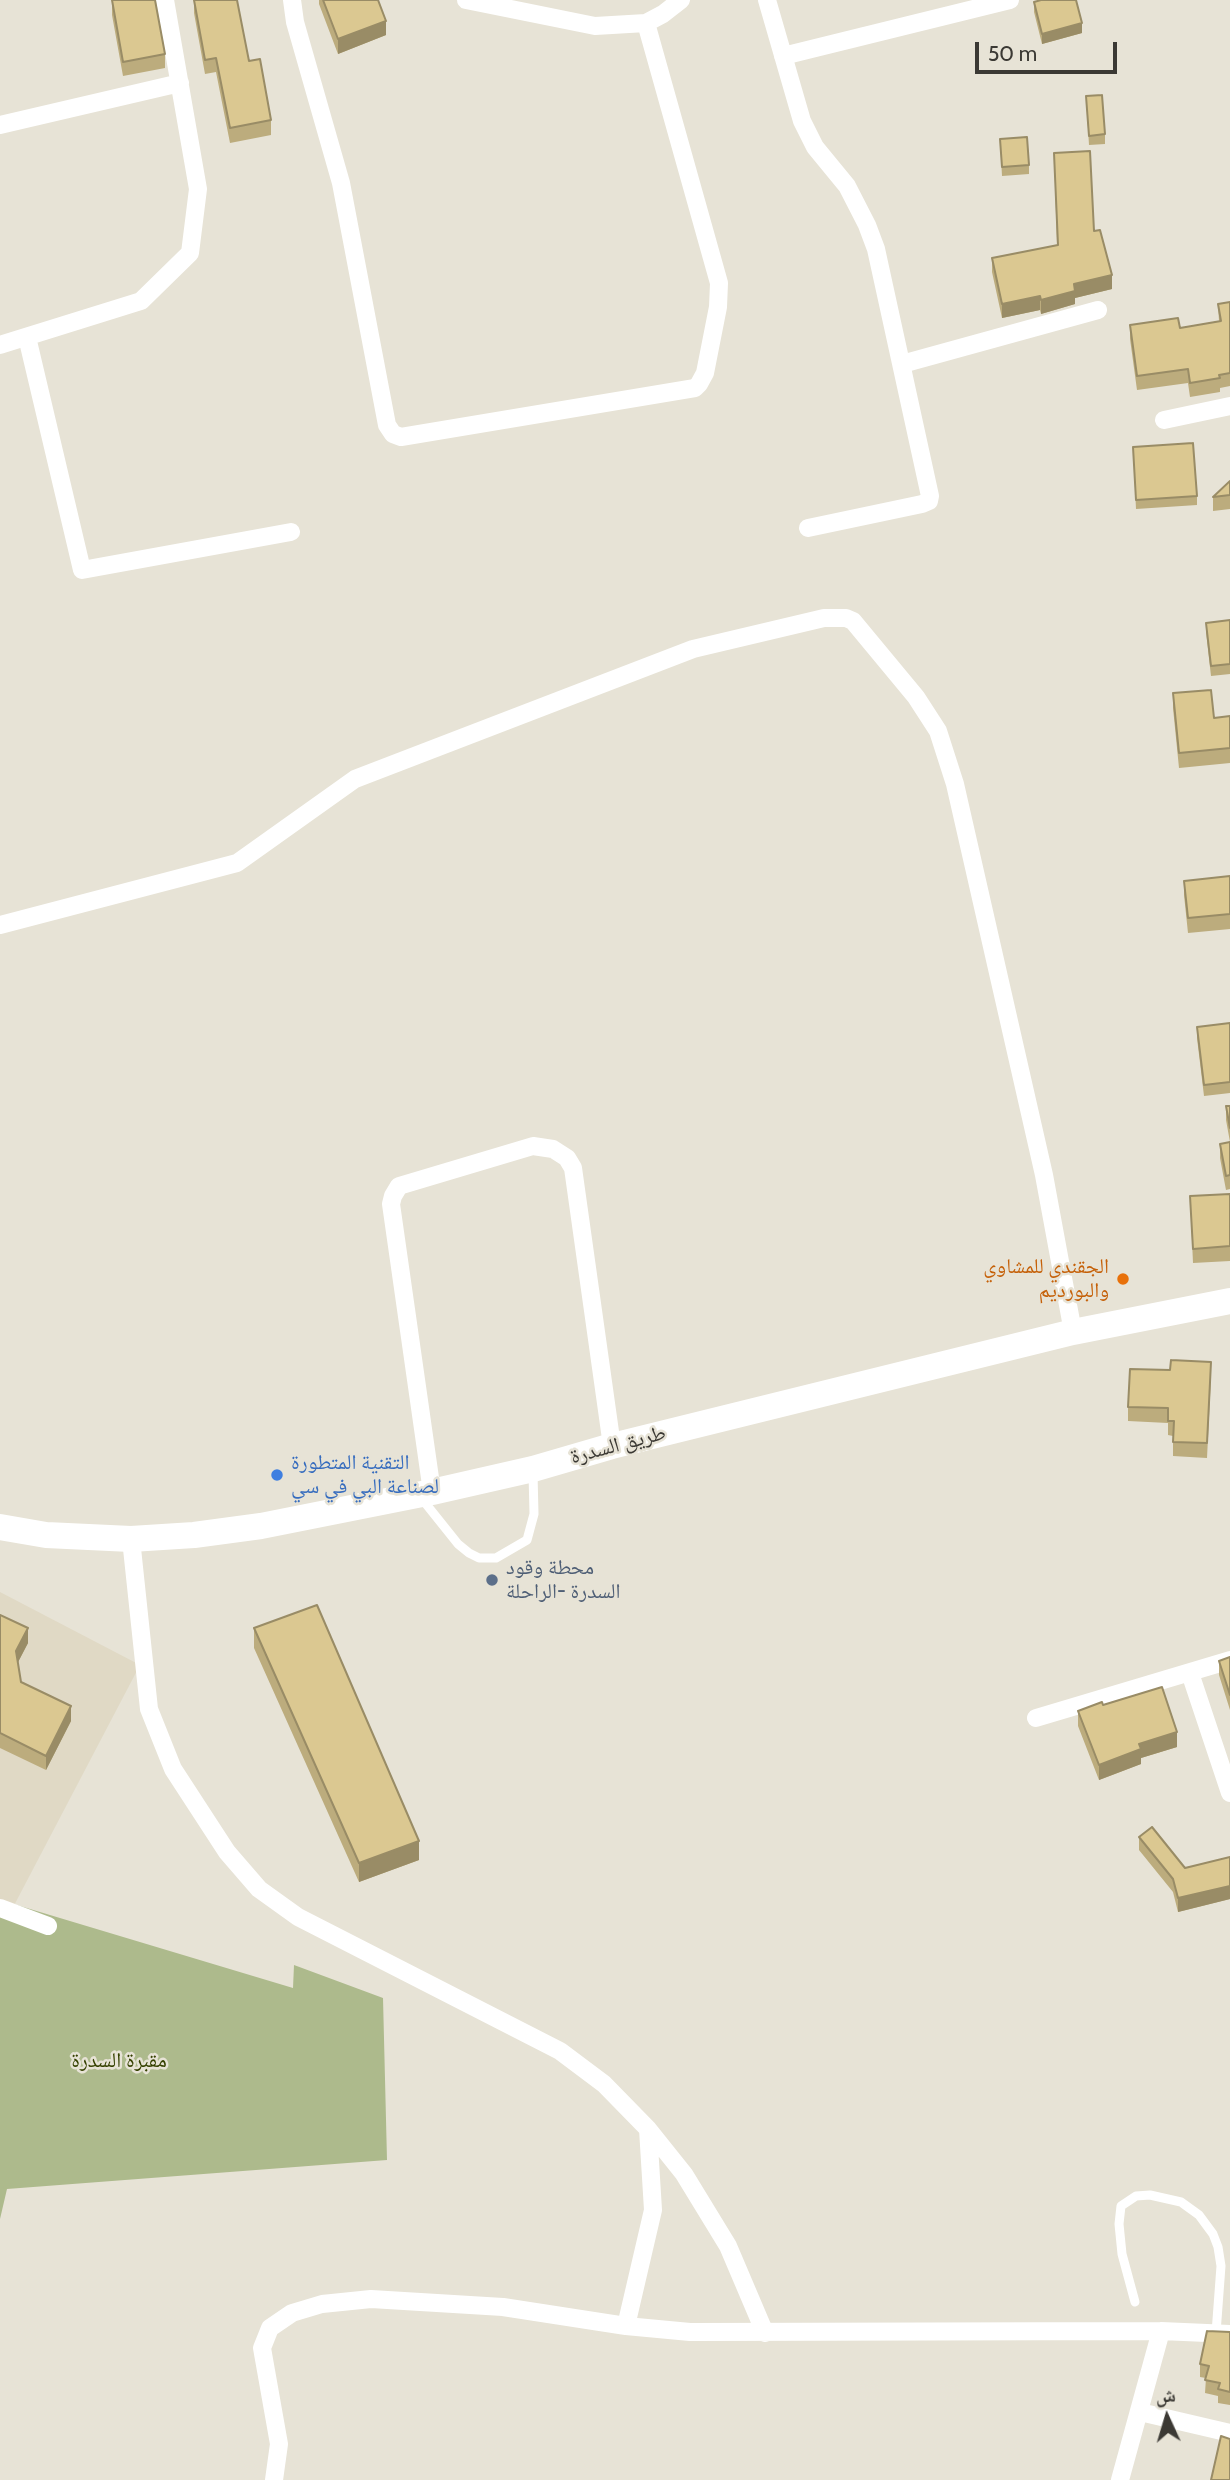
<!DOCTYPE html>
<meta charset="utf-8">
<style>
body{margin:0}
#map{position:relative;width:1230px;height:2480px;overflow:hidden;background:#e7e3d6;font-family:Cabin,"Noto Naskh Arabic",sans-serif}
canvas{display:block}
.north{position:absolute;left:1132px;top:2382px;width:70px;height:70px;-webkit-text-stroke:5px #e7e3d6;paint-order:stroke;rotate:356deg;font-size:19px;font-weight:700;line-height:28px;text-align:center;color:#3b3934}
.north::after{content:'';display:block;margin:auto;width:24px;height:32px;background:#3b3934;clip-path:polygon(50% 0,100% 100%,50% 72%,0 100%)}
.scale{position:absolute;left:975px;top:42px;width:142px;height:32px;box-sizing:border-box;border:4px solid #3b3934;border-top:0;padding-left:9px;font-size:21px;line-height:24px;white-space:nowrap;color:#3b3934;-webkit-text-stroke:5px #e7e3d6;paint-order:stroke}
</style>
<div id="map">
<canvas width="1230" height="2480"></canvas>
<div class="north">ش</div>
<div class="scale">50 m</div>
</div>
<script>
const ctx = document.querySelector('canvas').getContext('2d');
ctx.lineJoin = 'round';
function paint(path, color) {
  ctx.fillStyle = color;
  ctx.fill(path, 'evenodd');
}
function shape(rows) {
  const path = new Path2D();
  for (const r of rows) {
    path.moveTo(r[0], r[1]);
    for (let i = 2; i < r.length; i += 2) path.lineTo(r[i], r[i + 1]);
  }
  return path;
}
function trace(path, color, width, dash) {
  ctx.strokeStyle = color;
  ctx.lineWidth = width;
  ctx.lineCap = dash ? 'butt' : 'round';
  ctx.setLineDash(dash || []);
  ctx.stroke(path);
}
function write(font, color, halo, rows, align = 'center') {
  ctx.font = font + ' Cabin,"Noto Naskh Arabic",sans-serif';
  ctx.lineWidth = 5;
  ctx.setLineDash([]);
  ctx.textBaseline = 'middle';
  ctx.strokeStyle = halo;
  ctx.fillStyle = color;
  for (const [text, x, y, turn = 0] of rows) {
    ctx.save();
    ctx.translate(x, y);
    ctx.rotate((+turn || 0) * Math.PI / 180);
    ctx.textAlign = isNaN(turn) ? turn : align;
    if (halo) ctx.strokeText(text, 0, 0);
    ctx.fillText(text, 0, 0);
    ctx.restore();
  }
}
paint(shape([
 [0,1592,140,1665,9,1915,0,1910]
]), '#e0d9c5');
paint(shape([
 [0,1900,293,1988,294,1965,383,1998,387,2160,7,2189,0,2219]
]), '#adba8c');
trace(shape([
 [422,1499,458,1544,469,1553,479,1558,496,1558,527,1540,534,1514,533,1473],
 [1135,2302,1122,2254,1119,2224,1121,2206,1136,2196,1150,2195,1181,2202,1199,2215,1213,2234,1218,2247,1221,2266,1216,2333]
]), '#fff', 9);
trace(shape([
 [292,0,295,22,341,183,387,425,393,434,401,437,695,388,699,384,705,373,718,307,719,283,646,23],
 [466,0,595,26,646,23,663,14,681,0],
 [767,0,802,121,815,147,847,186,867,225,876,249,930,496,929,501,922,504,808,528],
 [783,56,1010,0],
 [0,125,180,83],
 [27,337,82,570,291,532],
 [0,345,141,301,190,253,198,189,165,0],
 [902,364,1098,310],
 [1164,420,1230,406],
 [0,925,237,863,355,779,693,649,824,618,846,618,853,621,916,697,938,731,955,784,1044,1175,1073,1332],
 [432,1492,391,1204,393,1196,399,1186,533,1146,553,1149,567,1158,573,1168,612,1446],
 [131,1539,149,1709,173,1769,227,1852,259,1889,298,1917,560,2051,604,2084,648,2129,684,2174,728,2246,765,2333],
 [1190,1673,1230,1793],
 [1036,1718,1230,1660],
 [0,1908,48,1926],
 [626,2326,653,2210,648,2129],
 [1140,2412,1230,2433],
 [274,2480,279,2444,262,2348,270,2328,292,2313,322,2304,371,2299,503,2307,626,2326,690,2332,1161,2331],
 [1120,2480,1161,2331,1230,2334]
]), '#fff', 18);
trace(shape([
 [0,1527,46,1535,131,1539,194,1535,261,1526,432,1492,533,1469,612,1446,1073,1332,1230,1301]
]), '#fff', 26);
paint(shape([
 [112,0,165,54,165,68,123,76,112,15],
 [194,0,249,61,271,120,271,135,230,143,216,72,205,74,194,13],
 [319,0,378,0,386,35,338,54,319,4],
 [1034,2,1082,33,1042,44,1034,12],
 [1086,96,1105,134,1105,144,1089,145],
 [1000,139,1029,165,1029,174,1002,176],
 [1054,153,1094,231,1112,289,1075,298,1075,304,1041,314,1040,310,1002,318,992,272,992,258,1057,245],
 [1230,302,1230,386,1220,388,1220,392,1190,397,1188,383,1137,390,1130,339,1130,325,1180,328,1219,321,1218,304],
 [1133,447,1197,496,1197,505,1136,509],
 [1230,481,1230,509,1213,511,1213,497],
 [1230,620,1230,674,1211,676,1206,632,1206,623],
 [1173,693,1214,718,1230,716,1230,763,1179,768,1173,708],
 [1230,876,1230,929,1188,933,1184,895,1184,881],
 [1230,1023,1230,1093,1204,1096,1197,1038,1197,1027],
 [1226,1106,1230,1106,1230,1142,1226,1120],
 [1230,1142,1230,1189,1226,1190,1220,1158,1220,1144],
 [1230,1194,1230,1261,1193,1263,1190,1196],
 [1211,1377,1207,1458,1173,1456,1173,1436,1168,1435,1168,1423,1128,1421,1128,1407],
 [0,1615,28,1643,18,1662,21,1682,71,1721,46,1770,0,1748],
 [254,1628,419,1860,359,1882,254,1648],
 [1230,1657,1230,1710,1219,1675,1219,1661],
 [1103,1705,1177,1747,1141,1758,1141,1764,1099,1780,1078,1726,1078,1711],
 [1139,1837,1185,1868,1230,1857,1230,1899,1178,1912,1173,1892,1139,1850],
 [1230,2332,1230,2405,1218,2403,1218,2396,1205,2393,1206,2378,1200,2377,1200,2364]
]), '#bcac7d');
paint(shape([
 [386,21,386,35,338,54,338,39],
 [1082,23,1082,33,1042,44,1042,34],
 [1112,275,1112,289,1075,298,1075,304,1041,314,1041,300,1074,284],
 [1040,296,1040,310,1002,318,1002,304],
 [28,1628,28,1643,16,1666,16,1651],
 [71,1706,71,1721,46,1770,46,1756],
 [1177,1732,1177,1747,1141,1758,1141,1764,1099,1780,1099,1765,1139,1744],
 [419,1841,419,1860,359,1882,359,1863],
 [1230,1886,1230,1899,1178,1912,1178,1898]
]), '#998c66');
const building = shape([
 [112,0,155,0,165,54,123,62,112,0],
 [194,0,237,0,249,61,260,59,271,120,230,128,216,58,205,60,194,0],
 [323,0,378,0,386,21,338,39,323,0],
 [1041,0,1076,0,1082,23,1042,34,1034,2,1041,0],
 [1102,95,1105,134,1089,136,1086,96,1102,95],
 [1027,137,1029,165,1002,167,1000,139,1027,137],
 [1090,151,1094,231,1100,230,1112,275,1074,284,1075,291,1041,300,1040,296,1002,304,992,258,1058,245,1054,153,1090,151],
 [1230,302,1230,373,1219,375,1220,378,1190,383,1188,369,1137,376,1130,325,1178,318,1180,328,1221,321,1218,304,1230,302],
 [1193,443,1197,496,1136,500,1133,447,1193,443],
 [1230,481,1230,495,1213,497,1230,481],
 [1230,620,1230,664,1211,666,1206,623,1230,620],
 [1211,690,1214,718,1230,716,1230,748,1179,753,1173,693,1211,690],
 [1230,876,1230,914,1188,918,1184,881,1230,876],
 [1230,1023,1230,1082,1204,1085,1197,1027,1230,1023],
 [1226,1106,1230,1106,1230,1128,1226,1106],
 [1230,1142,1230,1175,1226,1176,1220,1144,1230,1142],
 [1230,1194,1230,1246,1193,1249,1190,1196,1230,1194],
 [1171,1360,1211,1362,1207,1443,1173,1442,1174,1421,1168,1421,1168,1408,1128,1407,1130,1369,1170,1370,1171,1360],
 [317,1605,419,1841,359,1863,254,1628,317,1605],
 [0,1615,28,1628,16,1651,21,1682,71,1706,46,1756,0,1733,0,1615],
 [1230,1657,1230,1695,1219,1661,1230,1657],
 [1162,1687,1177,1732,1139,1744,1141,1749,1099,1765,1078,1711,1102,1702,1103,1705,1162,1687],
 [1152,1827,1185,1868,1230,1857,1230,1886,1178,1898,1173,1879,1139,1837,1152,1827],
 [1207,2331,1230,2332,1230,2392,1218,2389,1220,2383,1205,2380,1209,2366,1200,2364,1207,2331],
 [1221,2436,1230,2439,1230,2480,1211,2480,1221,2436]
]);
paint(building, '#dbc891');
trace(building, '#998c66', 2);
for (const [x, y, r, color] of [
 [1123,1279,7,"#e8710a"],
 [277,1475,7,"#3f7fe0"],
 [492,1580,7,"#5c6f8a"]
]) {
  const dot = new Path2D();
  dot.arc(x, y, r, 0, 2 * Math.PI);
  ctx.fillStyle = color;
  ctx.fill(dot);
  trace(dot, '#e7e3d6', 2.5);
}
write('21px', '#c56008', '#e7e3d6', [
 ["الجقندي للمشاوي",1109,1267],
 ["والبورديم",1109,1291]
], 'right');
write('21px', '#3b3934', '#e7e3d6', [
 ["طريق السدرة",618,1445,-15]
]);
write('21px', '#366cbe', '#e7e3d6', [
 ["التقنية المتطورة",291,1463],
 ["لصناعة البي في سي",291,1487]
], 'left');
write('21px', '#4e5e75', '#e7e3d6', [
 ["محطة وقود",506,1568],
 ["السدرة -الراحلة",506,1592]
], 'left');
write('21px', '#354100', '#e7e3d6', [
 ["مقبرة السدرة",119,2061]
]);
</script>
